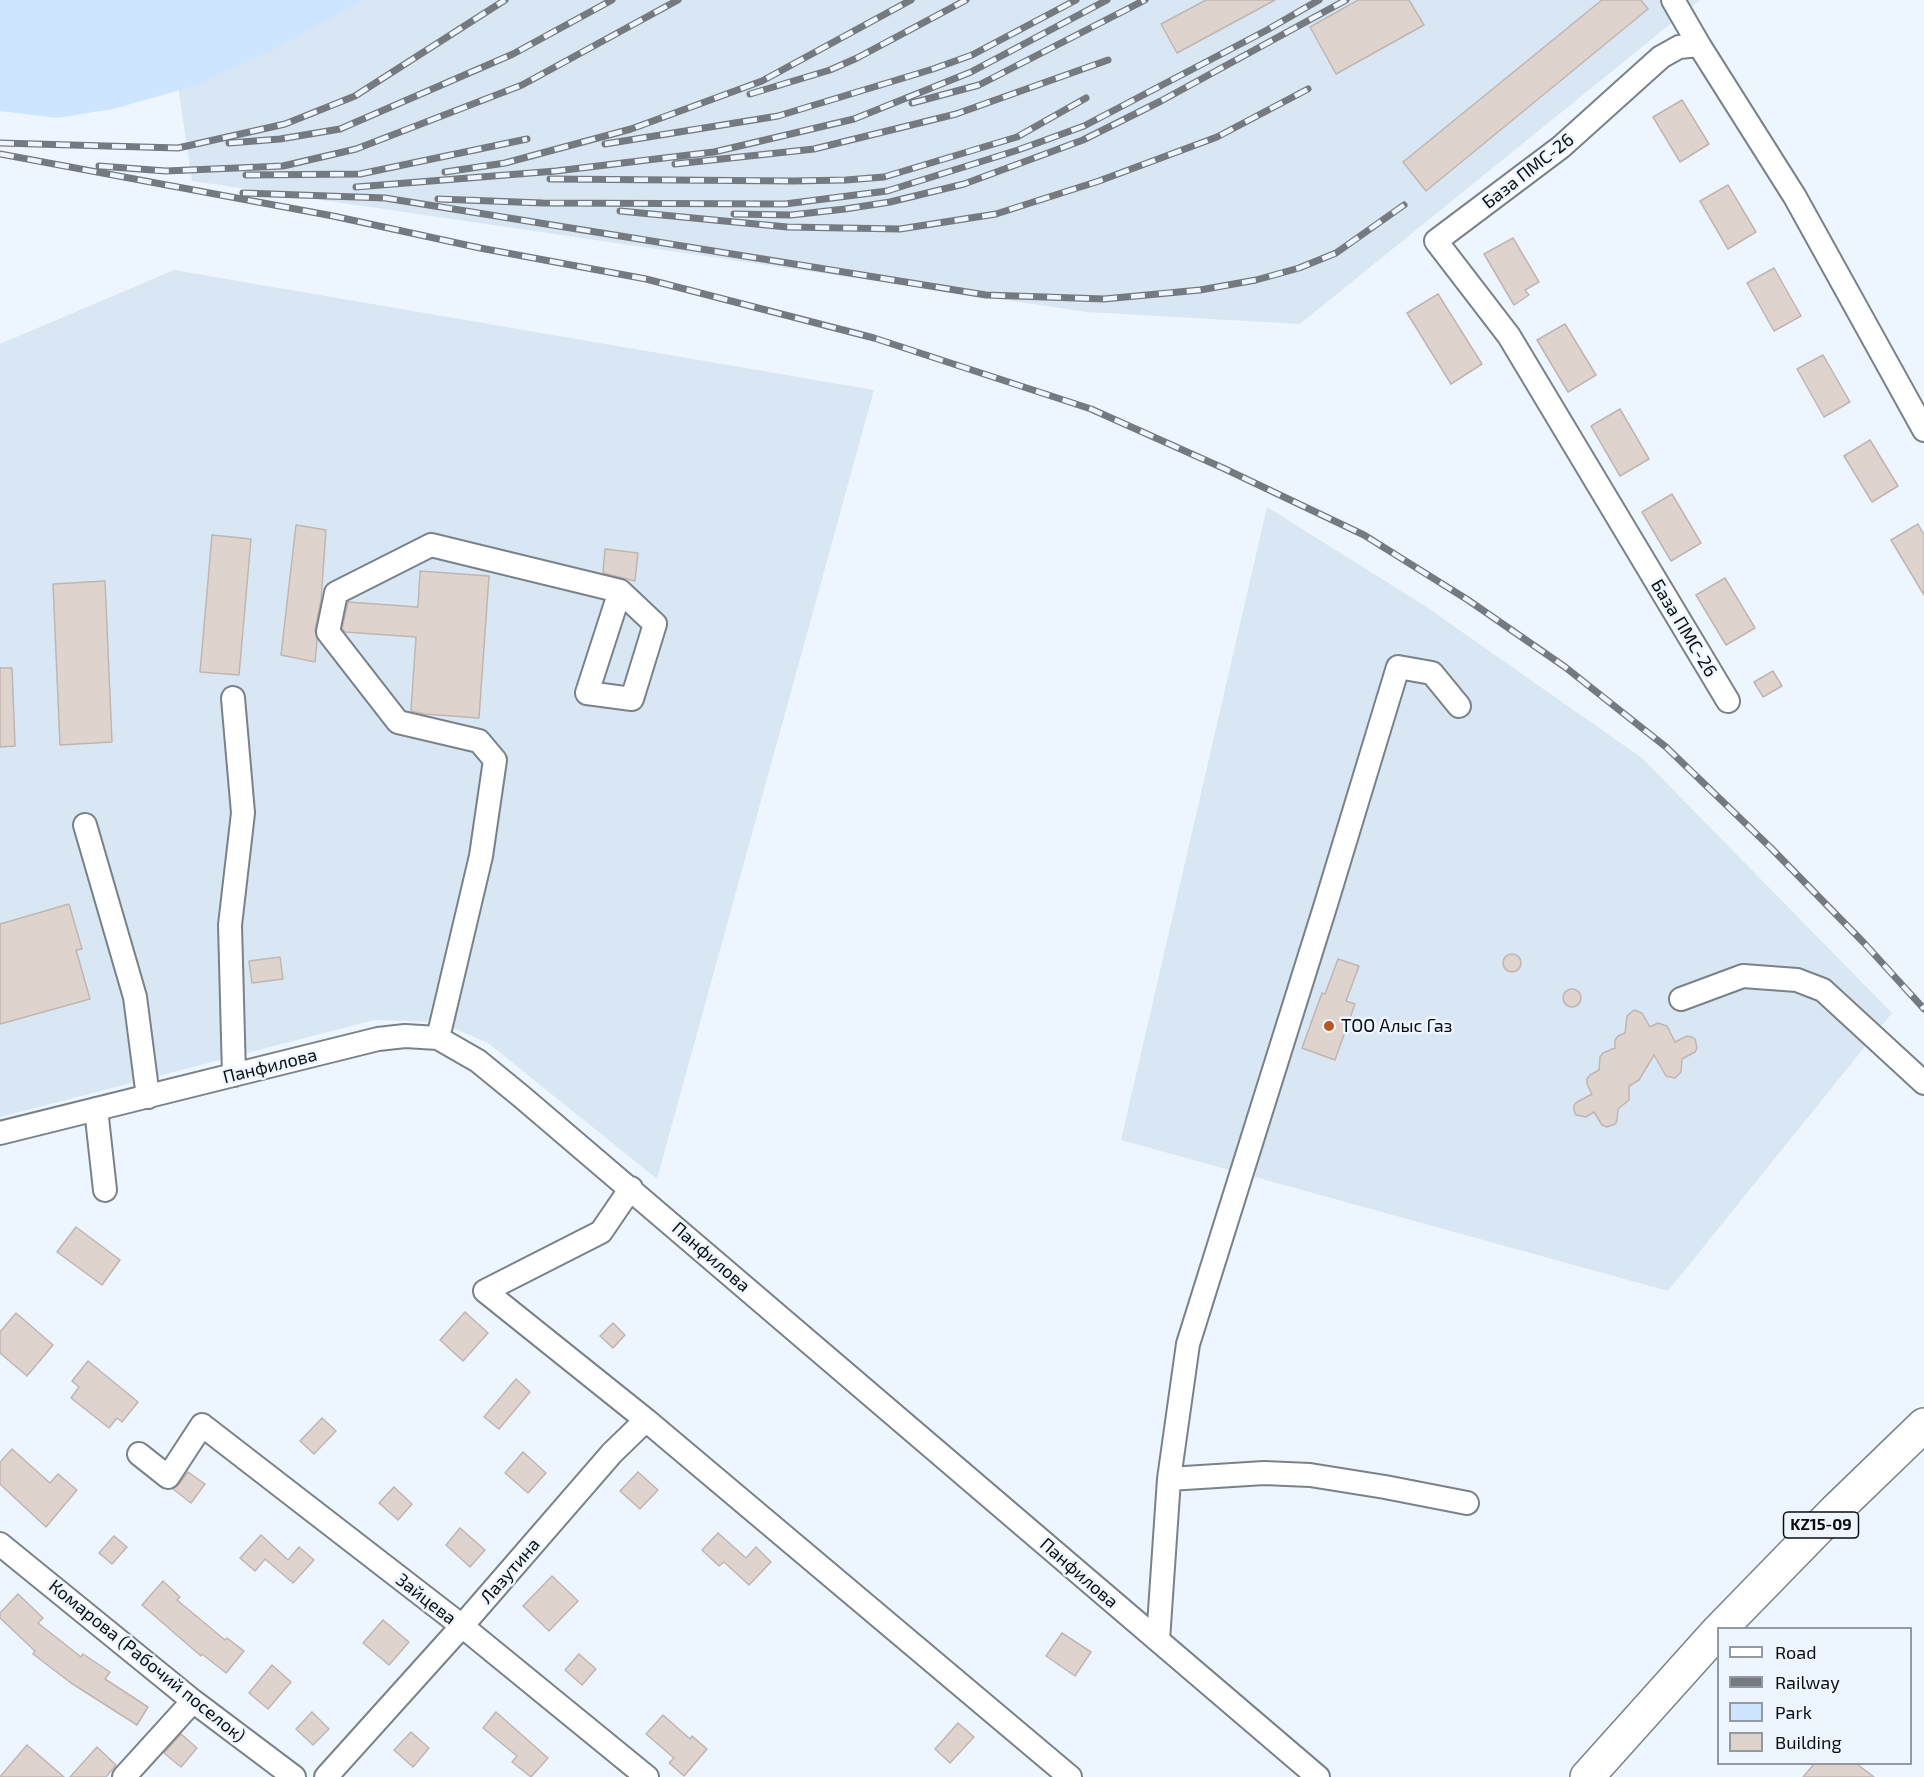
<!DOCTYPE html>
<meta charset="utf-8">
<style>
body{margin:0}
#map{position:relative;width:1924px;height:1777px;overflow:hidden;background:#edf6ff;font-family:"Exo 2",sans-serif}
canvas{display:block}
.legend{position:absolute;left:1717px;top:1627px;width:195px;height:138px;box-sizing:border-box;background:#edf6ff;border:2px solid #92999f;margin:0;padding:8px 10px;list-style:none;font-size:18px;color:#0a0d10}
.legend li{display:flex;align-items:center;gap:12px;height:30px}
.legend b{width:30px;border:2px solid #92999f}
</style>
<div id="map">
<canvas width="1924" height="1777"></canvas>
<ul class="legend">
<li><b style="height:8px;background:#fff"></b>Road</li>
<li><b style="height:8px;background:#747a7f"></b>Railway</li>
<li><b style="height:16px;background:#cde5ff"></b>Park</li>
<li><b style="height:16px;background:#dfd3ce"></b>Building</li>
</ul>
</div>
<script>
const ctx = document.querySelector('canvas').getContext('2d');
ctx.lineJoin = 'round';
function paint(path, color) {
  ctx.fillStyle = color;
  ctx.fill(path, 'evenodd');
}
function shape(rows) {
  const path = new Path2D();
  for (const r of rows) {
    if (r.length === 3) {
      path.moveTo(r[0] + r[2], r[1]);
      path.arc(r[0], r[1], r[2], 0, 2 * Math.PI);
      continue;
    }
    path.moveTo(r[0], r[1]);
    for (let i = 2; i < r.length; i += 2) path.lineTo(r[i], r[i + 1]);
  }
  return path;
}
function trace(path, color, width, dash) {
  ctx.strokeStyle = color;
  ctx.lineWidth = width;
  ctx.lineCap = dash ? 'butt' : 'round';
  ctx.setLineDash(dash || []);
  ctx.stroke(path);
}
function write(font, color, halo, rows, align = 'center') {
  ctx.font = font + ' "Exo 2",sans-serif';
  ctx.lineWidth = 5;
  ctx.setLineDash([]);
  ctx.textBaseline = 'middle';
  ctx.strokeStyle = halo;
  ctx.fillStyle = color;
  for (const [text, x, y, turn = 0] of rows) {
    ctx.save();
    ctx.translate(x, y);
    ctx.rotate((+turn || 0) * Math.PI / 180);
    ctx.textAlign = isNaN(turn) ? turn : align;
    if (halo) ctx.strokeText(text, 0, 0);
    ctx.fillText(text, 0, 0);
    ctx.restore();
  }
}
paint(shape([
 [192,0,1700,0,1300,324,1087,312,192,181,167,12],
 [174,270,874,390,657,1179,488,1043,439,1022,374,1020,0,1117,0,344],
 [1267,507,1425,606,1642,758,1892,1013,1668,1291,1121,1140]
]), '#d9e7f4');
paint(shape([
 [0,0,364,0,275,49,198,85,113,109,57,118,0,111]
]), '#cde5ff');
const building = shape([
 [1206,0,1275,0,1177,53,1161,24,1206,0],
 [1358,0,1409,0,1424,25,1336,74,1310,27,1358,0],
 [1602,0,1641,0,1648,9,1426,191,1403,162,1602,0],
 [1682,100,1709,144,1680,162,1653,117,1682,100],
 [1728,185,1756,232,1728,249,1700,201,1728,185],
 [1513,238,1539,282,1525,290,1529,295,1514,305,1484,254,1513,238],
 [1774,268,1801,316,1774,331,1747,283,1774,268],
 [1438,294,1482,364,1451,384,1407,313,1438,294],
 [1565,324,1596,375,1568,392,1537,340,1565,324],
 [1823,355,1850,402,1824,417,1797,369,1823,355],
 [1620,409,1649,459,1620,476,1591,426,1620,409],
 [1870,440,1898,486,1872,502,1844,456,1870,440],
 [1672,494,1701,543,1671,561,1642,512,1672,494],
 [1918,524,1924,535,1924,595,1891,540,1918,524],
 [296,525,326,530,321,600,315,630,317,640,315,662,281,655,296,525],
 [212,535,251,539,239,675,200,672,212,535],
 [605,549,638,553,635,581,603,573,605,549],
 [420,571,489,576,479,718,424,714,411,711,416,637,345,632,342,629,348,602,418,607,420,571],
 [1725,578,1755,628,1726,645,1696,595,1725,578],
 [105,581,112,742,60,745,53,584,105,581],
 [0,668,12,668,15,746,0,747,0,668],
 [1773,671,1782,686,1763,697,1754,682,1773,671],
 [69,904,82,949,76,950,90,999,0,1024,0,924,69,904],
 [1512,963,9],
 [280,957,283,979,252,983,249,961,280,957],
 [1338,959,1359,966,1346,1001,1355,1004,1335,1060,1302,1048,1322,993,1325,994,1338,959],
 [1572,998,9],
 [1634,1010,1642,1013,1650,1027,1658,1023,1667,1026,1675,1042,1687,1036,1692,1037,1695,1039,1697,1048,1695,1052,1682,1059,1681,1072,1675,1078,1666,1076,1654,1055,1639,1080,1629,1086,1629,1100,1618,1109,1617,1121,1615,1124,1607,1127,1602,1125,1594,1112,1586,1117,1576,1115,1574,1111,1574,1105,1577,1102,1592,1094,1587,1084,1587,1079,1590,1075,1599,1070,1600,1057,1603,1053,1615,1048,1615,1040,1618,1036,1625,1033,1627,1016,1634,1010],
 [76,1227,120,1260,102,1285,57,1252,76,1227],
 [465,1312,488,1333,463,1361,440,1340,465,1312],
 [16,1313,53,1345,27,1376,0,1353,0,1332,16,1313],
 [613,1323,625,1335,613,1348,600,1336,613,1323],
 [88,1361,138,1402,122,1422,117,1418,109,1428,71,1398,79,1387,72,1381,88,1361],
 [516,1379,530,1392,499,1429,484,1417,516,1379],
 [322,1418,336,1431,314,1454,300,1441,322,1418],
 [12,1449,50,1483,58,1474,77,1490,46,1527,0,1484,0,1462,12,1449],
 [523,1452,546,1473,528,1493,505,1473,523,1452],
 [188,1472,205,1484,191,1503,173,1489,179,1484,188,1472],
 [638,1472,658,1490,640,1509,620,1491,638,1472],
 [394,1487,412,1504,398,1520,379,1503,394,1487],
 [460,1528,485,1550,470,1567,446,1545,460,1528],
 [718,1533,746,1558,756,1547,771,1562,749,1585,724,1562,719,1566,702,1550,718,1533],
 [261,1535,288,1560,299,1547,314,1560,293,1583,265,1559,255,1571,240,1558,261,1535],
 [114,1536,127,1547,112,1564,99,1553,114,1536],
 [552,1576,578,1601,549,1631,523,1606,552,1576],
 [163,1581,180,1597,177,1600,225,1640,227,1638,244,1651,226,1673,202,1654,201,1656,142,1605,163,1581],
 [18,1594,43,1618,38,1623,81,1657,83,1654,110,1672,105,1679,148,1707,137,1725,71,1683,33,1654,35,1651,0,1618,0,1613,18,1594],
 [383,1620,409,1642,389,1665,363,1643,383,1620],
 [1062,1633,1091,1652,1075,1676,1046,1656,1062,1633],
 [579,1654,596,1669,582,1685,565,1670,579,1654],
 [272,1665,291,1682,268,1709,249,1693,272,1665],
 [312,1712,329,1729,313,1745,296,1729,312,1712],
 [496,1712,548,1758,531,1777,512,1762,517,1756,483,1728,496,1712],
 [663,1715,690,1739,692,1736,707,1749,684,1776,669,1763,674,1758,646,1734,663,1715],
 [958,1723,974,1737,950,1763,935,1749,958,1723],
 [411,1732,429,1748,413,1767,394,1750,411,1732],
 [181,1734,197,1748,181,1767,164,1753,181,1734],
 [27,1745,64,1777,0,1777,27,1745],
 [97,1747,116,1765,106,1777,70,1777,97,1747],
 [1814,1764,1857,1764,1874,1777,1803,1777,1814,1764]
]);
paint(building, '#dfd3ce');
trace(building, '#c0b5b0', 1.5);
const minor = shape([
 [1673,0,1699,45,1795,197,1924,430],
 [1699,45,1679,47,1661,57,1561,147,1436,241,1509,336,1728,701],
 [233,698,243,813,230,925,234,1075],
 [85,825,135,997,148,1097],
 [1681,999,1743,976,1797,980,1823,990,1924,1083],
 [438,1038,481,856,495,760,479,741,398,722,328,632,336,593,431,545,620,591,655,624,632,699,587,693,620,591],
 [96,1109,105,1190],
 [0,1133,378,1039,405,1036,438,1038,478,1061,522,1097,1318,1777],
 [631,1188,601,1232,485,1291,646,1420,1070,1777],
 [139,1454,168,1477,202,1425,462,1626,647,1777],
 [1169,1479,1264,1473,1310,1475,1385,1487,1467,1503],
 [0,1544,193,1701,294,1777],
 [1158,1640,1169,1479,1188,1344,1326,904,1398,667,1432,673,1459,706],
 [124,1777,193,1701],
 [326,1777,462,1626,612,1453,646,1420]
]);
const highway = shape([
 [1721,1628,1835,1511,1924,1425],
 [1587,1777,1718,1631]
]);
trace(minor, '#7a8289', 26);
trace(highway, '#7a8289', 36);
trace(minor, '#fff', 22);
trace(highway, '#fff', 33);
const rail = shape([
 [750,94,830,70,857,58,966,0],
 [912,103,979,85,1145,0],
 [0,143,178,148,285,124,355,96,505,0],
 [229,143,280,139,340,129,513,54,612,0],
 [605,144,778,116,933,69,972,55,1076,0],
 [0,154,333,216,480,248,646,279,874,338,1091,409,1223,468,1364,535,1468,600,1565,667,1666,747,1771,848,1864,943,1924,1009],
 [675,164,814,149,956,114,1108,60],
 [99,166,166,171,283,166,356,149,522,85,678,0],
 [445,172,505,163,631,129,762,81,911,0],
 [246,175,360,174,527,139],
 [550,179,793,181,846,180,884,177,1017,137,1086,98],
 [356,187,556,171,714,152,854,119,971,72,1107,0],
 [243,193,385,198,986,295,1104,299,1200,290,1256,280,1299,268,1336,253,1404,205],
 [438,199,543,203,785,204,887,191,1018,150,1084,126,1267,30,1319,0],
 [620,211,787,227,900,229,996,214,1099,181,1217,137,1308,89],
 [734,214,791,215,845,209,890,202,964,184,1083,140,1161,101,1346,0]
]);
trace(rail, '#747a7f', 7);
trace(rail, '#edf6ff', 4.5, [14]);
for (const [x, y, r, color] of [
 [1329,1026,6,"#ba571f"]
]) {
  const dot = new Path2D();
  dot.arc(x, y, r, 0, 2 * Math.PI);
  ctx.fillStyle = color;
  ctx.fill(dot);
  trace(dot, '#edf6ff', 2);
}
for (const [x, y, w] of [
 [1821,1525,75]
]) {
  const box = new Path2D();
  box.roundRect(x - w / 2, y - 13, w, 26, 4.5);
  ctx.fillStyle = '#edf6ff';
  ctx.fill(box);
  trace(box, '#0a0d10', 1.5);
}
write('bold 16px', '#0a0d10', null, [
 ["KZ15-09",1821,1525]
]);
write('18px', '#0a0d10', '#edf6ff', [
 ["База ПМС-26",1528,171,-38],
 ["База ПМС-26",1684,628,59],
 ["Панфилова",270,1066,-14],
 ["Панфилова",711,1257,41],
 ["Лазутина",510,1571,-49],
 ["Панфилова",1079,1573,41],
 ["Зайцева",426,1599,38],
 ["Комарова (Рабочий поселок)",147,1661,39]
]);
write('18px', '#0a0d10', '#edf6ff', [
 ["ТОО Алыс Газ",1341,1026]
], 'left');
</script>
